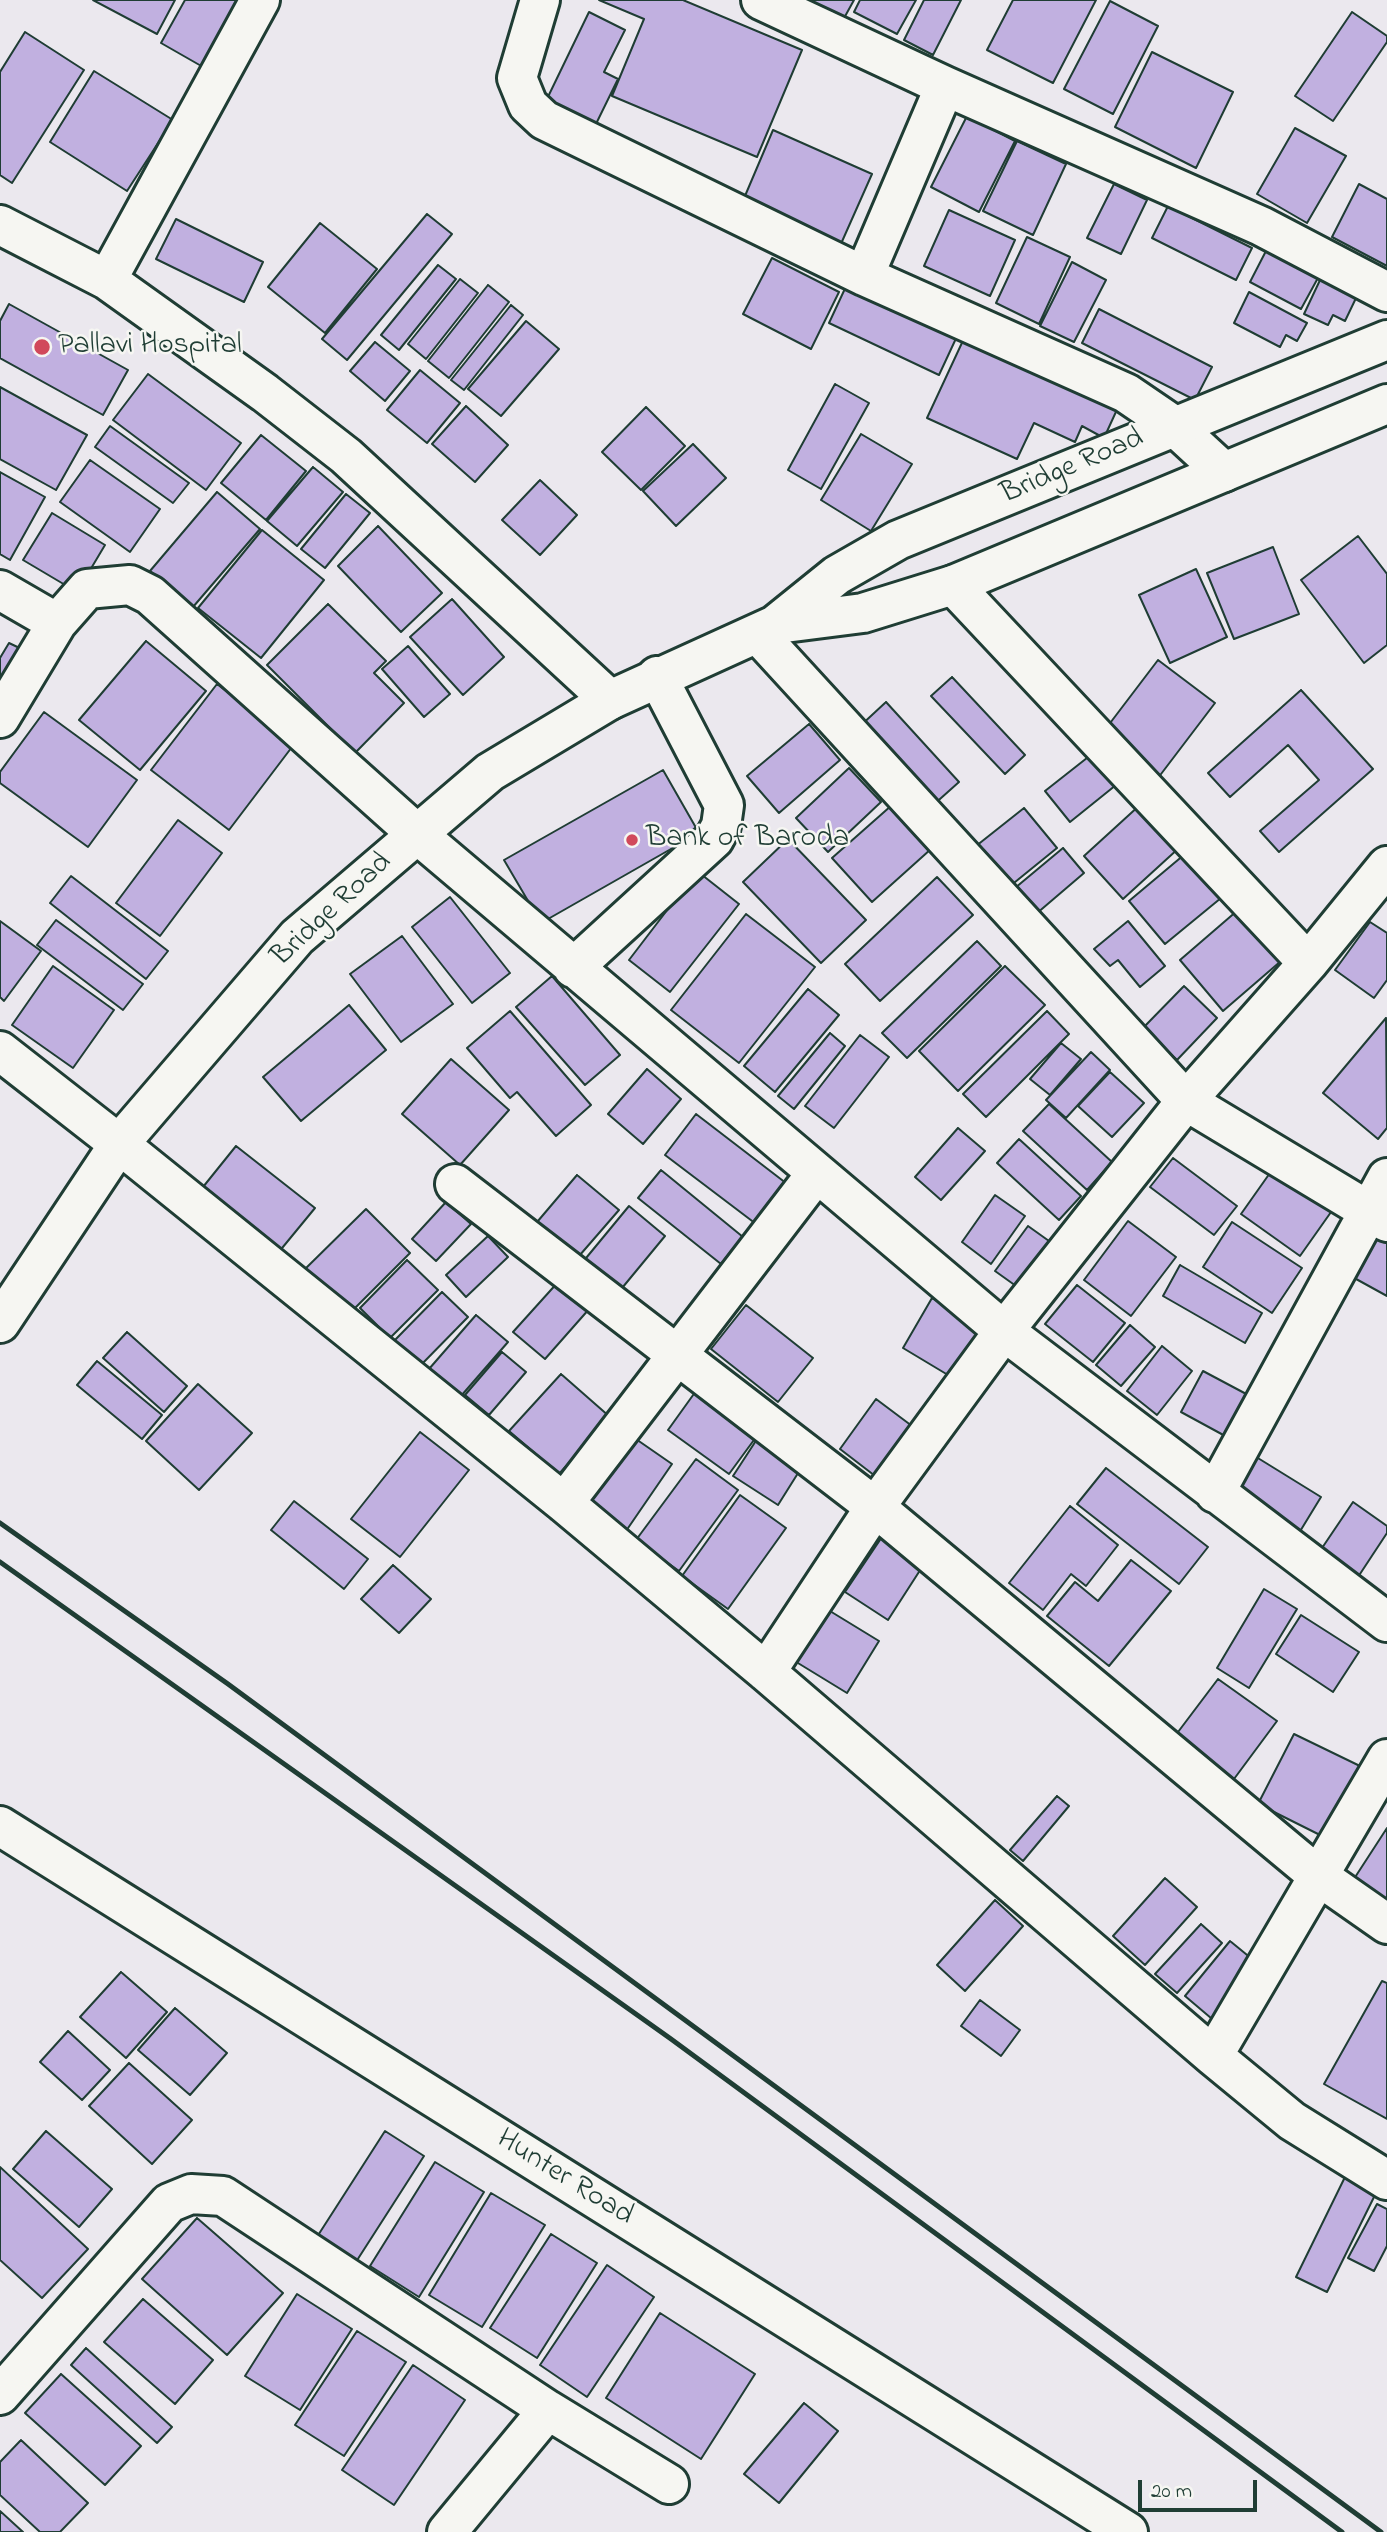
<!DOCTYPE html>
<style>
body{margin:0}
#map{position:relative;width:1387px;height:2532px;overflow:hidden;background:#ebe8ee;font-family:"Indie Flower",sans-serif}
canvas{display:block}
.scale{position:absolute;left:1138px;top:2480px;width:119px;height:32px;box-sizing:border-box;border:4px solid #1f3d34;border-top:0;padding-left:9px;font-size:21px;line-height:24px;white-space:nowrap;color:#1f3d34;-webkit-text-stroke:5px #f6f6f2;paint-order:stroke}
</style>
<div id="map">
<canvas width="1387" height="2532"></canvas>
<div class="scale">20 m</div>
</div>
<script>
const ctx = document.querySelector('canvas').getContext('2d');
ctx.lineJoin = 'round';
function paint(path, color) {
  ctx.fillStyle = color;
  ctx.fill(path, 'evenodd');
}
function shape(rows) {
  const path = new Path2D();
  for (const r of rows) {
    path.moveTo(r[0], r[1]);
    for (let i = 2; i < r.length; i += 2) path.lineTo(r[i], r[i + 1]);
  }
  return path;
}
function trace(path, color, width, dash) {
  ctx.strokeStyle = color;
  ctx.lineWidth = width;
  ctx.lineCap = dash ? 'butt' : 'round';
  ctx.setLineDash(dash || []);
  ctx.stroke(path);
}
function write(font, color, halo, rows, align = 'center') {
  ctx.font = font + ' "Indie Flower",sans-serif';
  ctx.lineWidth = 5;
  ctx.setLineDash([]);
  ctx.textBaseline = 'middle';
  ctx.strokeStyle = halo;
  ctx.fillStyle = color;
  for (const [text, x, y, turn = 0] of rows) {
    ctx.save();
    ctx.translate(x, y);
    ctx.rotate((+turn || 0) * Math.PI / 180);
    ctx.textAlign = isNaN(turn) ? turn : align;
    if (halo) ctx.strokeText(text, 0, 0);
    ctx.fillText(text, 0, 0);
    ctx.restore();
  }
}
const building = shape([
 [93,0,175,0,157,34,93,0],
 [185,0,239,0,203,67,161,43,185,0],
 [599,0,683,0,802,50,757,157,612,96,644,19,599,0],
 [804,0,854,0,843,20,804,0],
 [860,0,916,0,897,34,854,12,860,0],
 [924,0,961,0,933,55,904,40,924,0],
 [1013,0,1096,0,1053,83,987,50,1013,0],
 [1110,1,1158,26,1113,114,1064,89,1110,1],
 [589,12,625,30,604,72,618,79,594,128,545,103,589,12],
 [1352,12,1387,36,1387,42,1333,121,1295,96,1352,12],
 [25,32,84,70,12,183,0,175,0,72,25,32],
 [1152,52,1233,92,1196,168,1115,127,1152,52],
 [94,71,173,120,127,191,50,142,94,71],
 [967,116,1015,141,979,212,931,187,967,116],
 [1295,128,1346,156,1307,223,1257,194,1295,128],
 [773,130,872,174,840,246,742,203,773,130],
 [1017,141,1066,164,1033,235,983,211,1017,141],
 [1114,184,1147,200,1121,254,1087,238,1114,184],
 [1359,184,1387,199,1387,266,1332,237,1359,184],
 [1168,206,1252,248,1236,280,1152,238,1168,206],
 [949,210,1015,240,990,296,924,266,949,210],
 [427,214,452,234,347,360,322,339,427,214],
 [176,219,263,262,244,302,156,259,176,219],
 [320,223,377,269,325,333,268,287,320,223],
 [1027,237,1070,257,1039,324,996,303,1027,237],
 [1267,249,1319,276,1301,309,1250,282,1267,249],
 [772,258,839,292,811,349,743,314,772,258],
 [1072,262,1106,280,1074,342,1040,326,1072,262],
 [438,265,456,279,399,350,381,335,438,265],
 [1321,278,1357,296,1345,321,1333,315,1328,325,1304,314,1321,278],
 [460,279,478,293,426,359,408,344,460,279],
 [849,280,959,332,939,375,829,323,849,280],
 [488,285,509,302,449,378,428,361,488,285],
 [1249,292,1307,323,1297,341,1286,335,1280,347,1234,323,1249,292],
 [9,304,128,370,103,415,0,358,0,321,9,304],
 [511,305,523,315,464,390,451,380,511,305],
 [1099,309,1212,367,1195,400,1082,343,1099,309],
 [526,321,559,349,501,416,468,389,526,321],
 [967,332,1120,403,1104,438,1082,426,1075,442,1034,423,1017,459,927,418,967,332],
 [375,342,410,371,385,401,350,371,375,342],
 [420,370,460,403,427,443,387,410,420,370],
 [148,374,241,443,206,490,113,420,148,374],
 [835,384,869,403,821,489,788,470,835,384],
 [0,387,87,435,56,490,0,459,0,387],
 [466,406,508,445,475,482,432,444,466,406],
 [646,407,685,446,641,490,602,452,646,407],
 [110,426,189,483,173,503,95,447,110,426],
 [861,434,912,464,871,531,821,500,861,434],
 [261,435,306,471,266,520,221,483,261,435],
 [693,444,726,478,676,526,643,491,693,444],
 [90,460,160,509,130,552,60,502,90,460],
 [313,467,343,492,297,546,267,521,313,467],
 [0,472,45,497,10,560,0,554,0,472],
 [540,480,577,515,540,555,502,520,540,480],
 [217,492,260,529,193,607,150,571,217,492],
 [346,494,370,513,325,568,301,549,346,494],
 [52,513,105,545,77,592,23,560,52,513],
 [378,526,442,593,401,632,338,566,378,526],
 [262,530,324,580,261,658,198,608,262,530],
 [1358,536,1387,574,1387,645,1364,663,1301,580,1358,536],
 [1273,547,1299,614,1234,639,1207,573,1273,547],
 [1196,569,1227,637,1170,663,1139,595,1196,569],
 [452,599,504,657,463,695,410,637,452,599],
 [328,604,386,661,374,673,404,703,355,753,267,665,328,604],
 [146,641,206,691,140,770,79,720,146,641],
 [9,643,28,652,0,699,0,658,9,643],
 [408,646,450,694,424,717,382,669,408,646],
 [1158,660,1215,703,1158,778,1101,735,1158,660],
 [952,677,1025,755,1005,774,931,696,952,677],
 [217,684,295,743,229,830,151,770,217,684],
 [1301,690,1373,769,1279,852,1260,831,1319,780,1288,745,1230,797,1208,773,1301,690],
 [886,702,959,782,931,807,858,728,886,702],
 [44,712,137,780,88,847,0,783,0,772,44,712],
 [809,724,840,760,779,813,747,776,809,724],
 [1092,754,1116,785,1070,822,1045,791,1092,754],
 [849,768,881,802,828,852,796,818,849,768],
 [663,770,699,833,541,923,504,860,663,770],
 [1141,804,1180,847,1123,899,1084,856,1141,804],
 [892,805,931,849,872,902,832,858,892,805],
 [1024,808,1057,848,1004,891,971,850,1024,808],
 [178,820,222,853,160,936,116,903,178,820],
 [788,839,866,920,821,963,743,882,788,839],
 [1063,848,1084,873,1036,914,1015,888,1063,848],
 [1185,854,1221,898,1165,944,1129,901,1185,854],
 [697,871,739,904,670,992,629,960,697,871],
 [71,876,168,951,146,979,50,903,71,876],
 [937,877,973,915,880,1001,845,964,937,877],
 [450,897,510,973,472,1003,412,927,450,897],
 [1238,910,1281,961,1223,1011,1180,960,1238,910],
 [746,914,815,967,739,1063,671,1010,746,914],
 [56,920,143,984,123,1010,37,945,56,920],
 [0,921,41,951,4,1001,0,997,0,921],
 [1128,921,1165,966,1140,987,1118,960,1110,966,1094,949,1128,921],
 [1370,922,1387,933,1387,980,1374,998,1335,970,1370,922],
 [402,936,453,1004,401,1042,350,974,402,936],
 [977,941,1001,966,907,1058,882,1033,977,941],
 [53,966,114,1010,73,1068,12,1025,53,966],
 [1005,966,1045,1005,958,1091,919,1051,1005,966],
 [552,976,620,1055,585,1085,516,1007,552,976],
 [1184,986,1217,1018,1177,1060,1143,1028,1184,986],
 [808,989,839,1015,775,1092,744,1066,808,989],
 [349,1005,386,1050,301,1121,263,1077,349,1005],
 [510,1011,591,1105,556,1136,517,1092,510,1098,467,1048,510,1011],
 [1047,1011,1069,1034,986,1117,963,1094,1047,1011],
 [1386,1018,1387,1128,1378,1139,1323,1093,1386,1018],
 [830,1033,845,1046,794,1109,778,1096,830,1033],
 [860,1035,889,1057,834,1128,805,1106,860,1035],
 [1061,1043,1081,1059,1050,1095,1030,1079,1061,1043],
 [1091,1052,1110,1070,1066,1118,1046,1100,1091,1052],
 [451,1059,509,1110,460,1165,402,1114,451,1059],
 [647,1069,681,1099,643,1144,608,1114,647,1069],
 [1110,1072,1144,1103,1112,1137,1078,1106,1110,1072],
 [1049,1104,1112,1162,1087,1190,1023,1131,1049,1104],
 [696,1114,795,1190,764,1230,665,1155,696,1114],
 [958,1128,985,1151,941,1200,915,1177,958,1128],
 [1019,1139,1081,1196,1059,1220,997,1163,1019,1139],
 [236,1146,315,1208,278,1253,199,1192,236,1146],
 [1173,1158,1237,1206,1214,1235,1150,1187,1173,1158],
 [1277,1163,1336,1205,1300,1256,1241,1214,1277,1163],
 [661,1170,743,1237,721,1264,638,1198,661,1170],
 [577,1175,619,1210,573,1263,532,1228,577,1175],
 [995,1195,1025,1216,991,1264,962,1242,995,1195],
 [446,1202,471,1224,436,1261,412,1239,446,1202],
 [629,1206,665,1236,613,1299,577,1269,629,1206],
 [366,1209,410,1253,347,1316,302,1272,366,1209],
 [1128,1221,1176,1257,1131,1316,1084,1280,1128,1221],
 [1232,1222,1302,1268,1272,1313,1203,1267,1232,1222],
 [1028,1226,1056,1246,1023,1291,995,1271,1028,1226],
 [1373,1226,1387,1234,1387,1296,1347,1274,1373,1226],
 [488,1236,508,1257,466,1297,446,1275,488,1236],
 [407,1260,438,1290,390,1338,360,1308,407,1260],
 [1180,1265,1262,1313,1245,1343,1163,1296,1180,1265],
 [559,1281,590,1308,545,1359,513,1332,559,1281],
 [1077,1285,1125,1323,1093,1362,1045,1324,1077,1285],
 [442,1292,468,1317,419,1367,393,1342,442,1292],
 [932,1298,982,1328,953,1378,903,1348,932,1298],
 [746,1305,813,1358,778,1402,711,1349,746,1305],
 [476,1315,508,1342,461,1396,429,1369,476,1315],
 [1130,1325,1155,1347,1121,1386,1096,1365,1130,1325],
 [127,1332,187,1386,164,1412,103,1358,127,1332],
 [1162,1346,1192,1371,1157,1415,1127,1391,1162,1346],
 [502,1352,526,1372,489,1415,465,1395,502,1352],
 [97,1361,162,1415,142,1439,77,1385,97,1361],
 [1203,1371,1250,1396,1227,1437,1181,1412,1203,1371],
 [561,1374,610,1417,559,1474,509,1431,561,1374],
 [198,1384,252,1433,199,1490,146,1441,198,1384],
 [701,1384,762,1429,729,1474,668,1430,701,1384],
 [876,1399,916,1429,879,1479,840,1449,876,1399],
 [420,1432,469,1470,400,1557,351,1519,420,1432],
 [761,1433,805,1462,778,1505,733,1476,761,1433],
 [633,1437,672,1464,626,1531,587,1504,633,1437],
 [1253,1455,1321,1497,1299,1533,1231,1491,1253,1455],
 [696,1459,738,1490,679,1571,636,1540,696,1459],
 [1106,1468,1208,1547,1179,1584,1077,1504,1106,1468],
 [740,1495,786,1528,728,1609,682,1576,740,1495],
 [294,1501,368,1559,344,1589,271,1530,294,1501],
 [1353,1502,1387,1526,1387,1533,1358,1577,1320,1551,1353,1502],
 [1070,1506,1118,1545,1086,1586,1071,1574,1043,1610,1009,1583,1070,1506],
 [884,1534,926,1561,888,1620,845,1592,884,1534],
 [1131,1560,1171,1591,1109,1666,1047,1616,1075,1582,1098,1601,1131,1560],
 [393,1565,431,1599,399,1633,361,1599,393,1565],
 [1264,1589,1297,1609,1249,1688,1217,1668,1264,1589],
 [825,1608,879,1641,847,1693,793,1660,825,1608],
 [1301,1615,1359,1652,1333,1692,1276,1654,1301,1615],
 [1218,1679,1277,1721,1234,1779,1175,1736,1218,1679],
 [1294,1734,1362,1767,1322,1836,1258,1804,1294,1734],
 [1057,1796,1069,1806,1023,1861,1010,1850,1057,1796],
 [1387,1828,1387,1908,1350,1885,1387,1828],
 [1165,1878,1197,1907,1145,1965,1113,1936,1165,1878],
 [995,1900,1023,1926,965,1991,937,1965,995,1900],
 [1201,1924,1222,1943,1177,1993,1155,1974,1201,1924],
 [1230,1941,1263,1968,1218,2024,1185,1996,1230,1941],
 [121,1972,167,2012,126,2058,80,2017,121,1972],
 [1382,1981,1387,1983,1387,2119,1324,2084,1382,1981],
 [980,2000,1020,2030,1001,2056,961,2026,980,2000],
 [175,2008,227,2053,190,2095,138,2050,175,2008],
 [68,2031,110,2070,82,2100,40,2062,68,2031],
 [129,2063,192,2120,152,2164,89,2106,129,2063],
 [46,2131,112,2189,79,2227,13,2169,46,2131],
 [385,2131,424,2156,354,2265,315,2240,385,2131],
 [435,2162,484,2192,419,2297,370,2266,435,2162],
 [0,2167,88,2249,42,2298,0,2260,0,2167],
 [1345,2177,1376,2193,1327,2292,1296,2277,1345,2177],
 [491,2193,545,2225,482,2327,429,2295,491,2193],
 [1377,2204,1387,2209,1387,2246,1374,2271,1348,2258,1377,2204],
 [197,2218,283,2293,227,2355,142,2279,197,2218],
 [551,2234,597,2263,537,2358,490,2328,551,2234],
 [607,2265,654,2297,587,2397,540,2365,607,2265],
 [297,2294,352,2329,300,2410,245,2376,297,2294],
 [143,2299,213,2360,175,2404,104,2342,143,2299],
 [660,2313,755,2374,701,2459,606,2398,660,2313],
 [357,2331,406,2362,344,2456,295,2425,357,2331],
 [86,2348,172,2427,157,2443,71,2365,86,2348],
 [413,2365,465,2400,394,2505,342,2470,413,2365],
 [61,2374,141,2446,105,2485,25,2413,61,2374],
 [804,2403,838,2431,779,2503,744,2474,804,2403],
 [21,2440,88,2503,60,2532,40,2532,0,2495,0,2462,21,2440],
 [0,2511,23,2532,0,2532,0,2511]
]);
paint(building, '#c1b0e0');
trace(building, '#1f3d34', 2);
const minor = shape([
 [540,0,517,78,528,105,544,120,864,276,1126,393,1173,425,1224,472],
 [761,0,945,86,1261,226,1387,292],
 [0,225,107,280,265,393,346,456,610,700],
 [864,276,945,86],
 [107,280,260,0],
 [0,590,57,623],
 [758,634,1186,1101,1308,963,953,585],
 [0,718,57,623,87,589,130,585,150,595,417,834,1004,1331,1387,1622],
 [1308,963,1387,866],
 [573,968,714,839,721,826,724,805,657,676],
 [119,1144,564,1503,766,1672,1213,2056,1292,2121,1387,2180],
 [455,1184,875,1507,1317,1875,1387,1924],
 [1215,1493,1387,1178],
 [564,1503,816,1174],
 [766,1672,875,1507,1004,1331,1186,1101,1387,1222],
 [1213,2056,1387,1759],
 [0,2395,169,2203,191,2194,223,2196,548,2410,669,2484],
 [447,2532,548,2410]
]);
const tertiary = shape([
 [777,624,863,613,953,585,1387,404],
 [0,1051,119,1144],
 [0,1323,119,1144,297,937,490,772,610,700,775,625,837,575,898,540,1387,340],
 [0,1826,1128,2532]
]);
trace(minor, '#1f3d34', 44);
trace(tertiary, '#1f3d34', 44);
trace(minor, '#f6f6f2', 38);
trace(tertiary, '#f6f6f2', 38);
trace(shape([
 [0,1523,228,1684,1381,2532],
 [0,1562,671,2039,1342,2532]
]), '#1f3d34', 5);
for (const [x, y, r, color] of [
 [42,347,9,"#d1495b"],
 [632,840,7,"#d1495b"]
]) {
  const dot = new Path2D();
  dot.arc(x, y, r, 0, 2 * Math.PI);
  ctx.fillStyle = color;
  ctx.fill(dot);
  trace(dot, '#f6f6f2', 2.5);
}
write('30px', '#1f3d34', '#f6f6f2', [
 ["Pallavi Hospital",58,347],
 ["Bank of Baroda",646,840]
], 'left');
write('30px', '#1f3d34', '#f6f6f2', [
 ["Bridge Road",1073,468,-23],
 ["Bridge Road",333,911,-43],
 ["Hunter Road",564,2179,32]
]);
</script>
